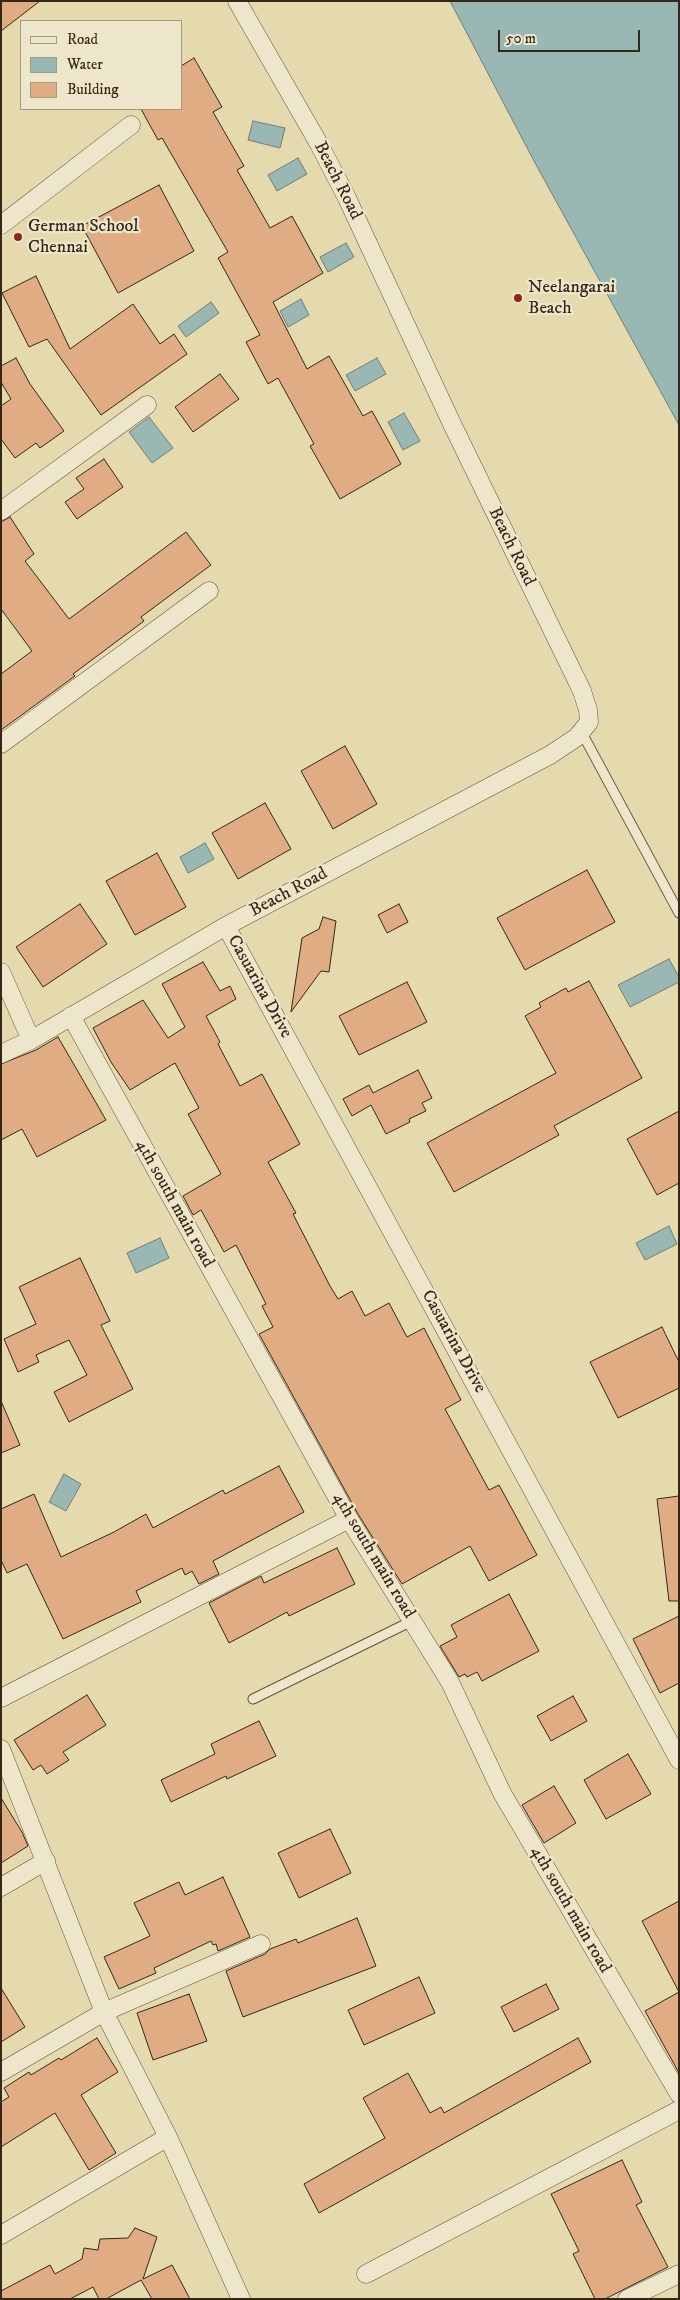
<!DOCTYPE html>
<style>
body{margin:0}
#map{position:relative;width:680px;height:2300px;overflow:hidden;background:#e5d9ae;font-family:"IM FELL DW Pica",serif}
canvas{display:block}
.frame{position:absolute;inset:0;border:2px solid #362818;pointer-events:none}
.legend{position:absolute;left:20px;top:20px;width:162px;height:90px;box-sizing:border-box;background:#eee6ca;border:1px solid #a49a83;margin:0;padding:6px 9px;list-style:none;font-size:15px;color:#362818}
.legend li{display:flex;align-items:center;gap:10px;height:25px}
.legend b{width:25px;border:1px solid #a49a83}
.scale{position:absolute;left:498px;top:30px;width:142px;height:22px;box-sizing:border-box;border:2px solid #362818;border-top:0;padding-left:6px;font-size:15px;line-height:18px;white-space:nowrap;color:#362818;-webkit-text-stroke:4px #eee6ca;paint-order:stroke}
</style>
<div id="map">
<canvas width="680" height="2300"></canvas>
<div class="frame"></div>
<ul class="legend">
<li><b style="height:6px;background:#eee6ca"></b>Road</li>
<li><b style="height:14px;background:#99b8b4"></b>Water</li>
<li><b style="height:14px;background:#dfac83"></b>Building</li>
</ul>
<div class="scale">50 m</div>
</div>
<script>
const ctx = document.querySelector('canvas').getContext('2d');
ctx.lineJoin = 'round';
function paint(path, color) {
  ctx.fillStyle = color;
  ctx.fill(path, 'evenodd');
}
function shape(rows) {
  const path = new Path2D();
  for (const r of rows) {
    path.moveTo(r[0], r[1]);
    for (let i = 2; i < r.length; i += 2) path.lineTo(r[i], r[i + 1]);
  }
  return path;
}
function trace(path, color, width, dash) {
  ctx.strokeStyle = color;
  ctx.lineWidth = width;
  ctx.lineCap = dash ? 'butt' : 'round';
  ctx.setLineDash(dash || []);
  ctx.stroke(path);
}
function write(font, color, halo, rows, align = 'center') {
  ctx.font = font + ' "IM FELL DW Pica",serif';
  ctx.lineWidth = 4.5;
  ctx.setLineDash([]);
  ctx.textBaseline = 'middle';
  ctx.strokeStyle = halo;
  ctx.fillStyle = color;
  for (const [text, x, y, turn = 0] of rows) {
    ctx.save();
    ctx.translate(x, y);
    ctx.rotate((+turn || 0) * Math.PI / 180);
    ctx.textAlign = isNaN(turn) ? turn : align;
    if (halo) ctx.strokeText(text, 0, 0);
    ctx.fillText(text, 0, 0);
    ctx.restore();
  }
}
const water = shape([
 [450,1,679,1,679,425,534,161,450,1],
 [253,121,285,128,280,148,248,140,253,121],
 [298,158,307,174,277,191,268,175,298,158],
 [346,243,354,257,328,272,320,257,346,243],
 [301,299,309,315,288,327,280,311,301,299],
 [211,302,219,313,186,337,178,326,211,302],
 [377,358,386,374,355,391,346,375,377,358],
 [404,413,420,441,403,450,388,422,404,413],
 [149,417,173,448,152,463,129,432,149,417],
 [205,843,214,859,188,873,180,857,205,843],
 [669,959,679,977,679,982,630,1007,618,985,669,959],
 [669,1226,677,1244,645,1260,636,1243,669,1226],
 [160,1238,169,1258,136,1273,127,1253,160,1238],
 [64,1474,81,1484,66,1511,49,1502,64,1474]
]);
paint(water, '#99b8b4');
trace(water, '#717e76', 1);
const building = shape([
 [1,1,40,1,1,31,1,1],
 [194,58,222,107,213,112,244,166,237,170,270,228,292,216,323,273,273,302,307,369,329,356,363,416,372,411,401,464,340,499,310,446,314,444,278,378,268,384,246,342,260,335,218,258,228,252,162,138,158,140,141,109,181,109,181,66,194,58],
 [159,185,194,251,118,293,82,226,159,185],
 [36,276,70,349,133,304,160,344,174,334,187,354,101,415,47,339,29,347,2,293,36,276],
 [16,358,30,384,64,431,40,448,36,443,15,458,1,439,1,406,11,399,1,382,1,366,16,358],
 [220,374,239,399,193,432,175,407,220,374],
 [104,459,123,487,77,519,65,502,84,489,76,478,104,459],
 [10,517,34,554,25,561,69,619,186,532,211,565,141,617,144,621,73,674,75,676,1,730,1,674,32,651,1,609,1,522,10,517],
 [345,746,377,804,333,829,301,771,345,746],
 [265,803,291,849,238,879,212,833,265,803],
 [157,853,186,907,135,935,106,881,157,853],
 [587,870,615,922,525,970,497,918,587,870],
 [80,904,107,944,43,987,16,947,80,904],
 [399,904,408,922,387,933,378,915,399,904],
 [323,917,336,921,329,972,321,971,291,1012,302,938,319,929,323,917],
 [203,962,220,991,230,986,236,999,206,1016,220,1042,218,1044,240,1086,262,1074,300,1144,268,1162,296,1213,293,1214,330,1286,338,1299,352,1291,365,1316,389,1303,407,1337,424,1328,461,1400,445,1409,489,1490,499,1485,537,1555,489,1581,470,1546,402,1584,358,1514,259,1334,273,1327,262,1306,266,1304,236,1245,224,1252,201,1210,193,1215,183,1196,221,1174,188,1114,199,1108,175,1063,130,1090,111,1062,93,1028,143,1000,168,1038,185,1027,162,984,203,962],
 [589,981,642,1078,554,1126,559,1135,454,1192,427,1143,556,1073,525,1016,541,1007,539,1003,566,988,568,992,589,981],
 [407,982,427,1022,359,1055,339,1016,407,982],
 [58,1037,106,1120,37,1157,22,1129,1,1140,1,1064,36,1050,58,1037],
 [418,1070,432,1098,422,1103,426,1111,409,1119,410,1122,386,1134,371,1105,352,1116,343,1099,369,1085,373,1093,418,1070],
 [679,1111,679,1183,657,1195,627,1139,679,1111],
 [80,1258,110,1321,101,1325,133,1389,69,1422,54,1392,87,1375,69,1340,36,1355,39,1362,18,1372,4,1339,36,1324,19,1287,80,1258],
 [662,1327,679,1362,679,1388,618,1418,590,1362,662,1327],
 [1,1401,20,1445,1,1453,1,1401],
 [279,1466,304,1512,213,1561,219,1574,199,1584,192,1571,185,1575,182,1568,136,1591,141,1602,63,1639,27,1564,7,1573,1,1560,1,1509,34,1494,61,1557,114,1532,146,1514,153,1528,223,1490,225,1494,279,1466],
 [679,1496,679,1601,669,1601,657,1499,679,1496],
 [337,1548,355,1584,289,1616,287,1612,229,1643,209,1603,261,1576,264,1583,337,1548],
 [509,1594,539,1651,482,1681,477,1672,467,1677,465,1674,459,1677,440,1646,457,1637,451,1625,509,1594],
 [679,1616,679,1683,660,1693,633,1639,679,1616],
 [87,1695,106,1725,63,1752,69,1760,47,1774,41,1765,33,1770,14,1740,87,1695],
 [573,1696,587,1721,551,1741,537,1716,573,1696],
 [259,1721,276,1756,227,1779,226,1776,171,1802,161,1780,215,1754,211,1744,259,1721],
 [628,1754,651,1794,606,1819,584,1780,628,1754],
 [554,1786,576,1823,544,1843,522,1805,554,1786],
 [1,1798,22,1832,28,1846,1,1863,1,1798],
 [330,1829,351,1873,299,1898,278,1853,330,1829],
 [223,1877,250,1937,218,1951,216,1944,213,1945,211,1941,154,1968,156,1973,119,1989,104,1957,150,1936,134,1903,179,1882,185,1895,223,1877],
 [679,1901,679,2073,645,2011,679,1992,642,1921,679,1901],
 [357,1918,376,1966,243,2017,226,1971,265,1954,270,1949,296,1939,298,1943,357,1918],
 [419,1977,435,2013,364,2045,348,2010,419,1977],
 [546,1984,559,2009,514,2032,501,2007,546,1984],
 [1,1988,25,2027,1,2042,1,1988],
 [189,1994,207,2041,153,2060,137,2013,189,1994],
 [97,2038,118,2072,81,2095,116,2153,89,2170,55,2113,1,2147,1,2102,9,2097,4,2088,29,2072,31,2075,59,2058,61,2060,97,2038],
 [578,2038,591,2062,319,2213,304,2184,385,2138,363,2098,408,2073,430,2113,441,2107,444,2113,578,2038],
 [622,2160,642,2202,636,2205,668,2267,605,2299,595,2299,573,2254,579,2251,551,2194,622,2160],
 [135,2228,157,2237,143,2279,172,2265,190,2299,152,2299,141,2280,106,2299,99,2299,93,2287,70,2299,1,2299,1,2291,50,2265,55,2274,82,2259,84,2248,98,2250,100,2239,128,2238,135,2228]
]);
paint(building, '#dfac83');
trace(building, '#362818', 1);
const lane = shape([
 [582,733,679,913],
 [253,1699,412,1621]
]);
const street = shape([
 [1,225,131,125],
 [1,511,147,405],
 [1,744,209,591],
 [226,926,679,1760],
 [1,972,31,1040],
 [71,1016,349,1519,450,1682,502,1793,679,2094],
 [1,1054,31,1040,226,926,550,755,577,737,589,722,588,710,582,691,453,426,347,198,319,144,237,1],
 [1,1698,349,1519],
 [1,1749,104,2012,168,2137,241,2299],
 [1,1887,46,1861],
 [1,2072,104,2012,261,1944],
 [1,2235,168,2137],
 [366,2274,679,2110],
 [627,2299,679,2274]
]);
trace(lane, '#62543e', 11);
trace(street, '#62543e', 19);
trace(lane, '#eee6ca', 9);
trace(street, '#eee6ca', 18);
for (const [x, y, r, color] of [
 [18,237,5,"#8f2418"],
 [518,298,5,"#8f2418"]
]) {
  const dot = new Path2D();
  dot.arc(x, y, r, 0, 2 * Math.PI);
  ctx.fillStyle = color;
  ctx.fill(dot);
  trace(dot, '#eee6ca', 2);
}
write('18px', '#362818', '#eee6ca', [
 ["Beach Road",337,181,63],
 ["Beach Road",511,547,64],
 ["Beach Road",289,893,-28],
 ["Casuarina Drive",259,987,61],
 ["4th south main road",174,1204,61],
 ["Casuarina Drive",453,1342,61],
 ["4th south main road",373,1556,59],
 ["4th south main road",570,1910,60]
]);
write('18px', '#362818', '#eee6ca', [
 ["German School",28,227],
 ["Chennai",28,248],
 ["Neelangarai",528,288],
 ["Beach",528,309]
], 'left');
</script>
